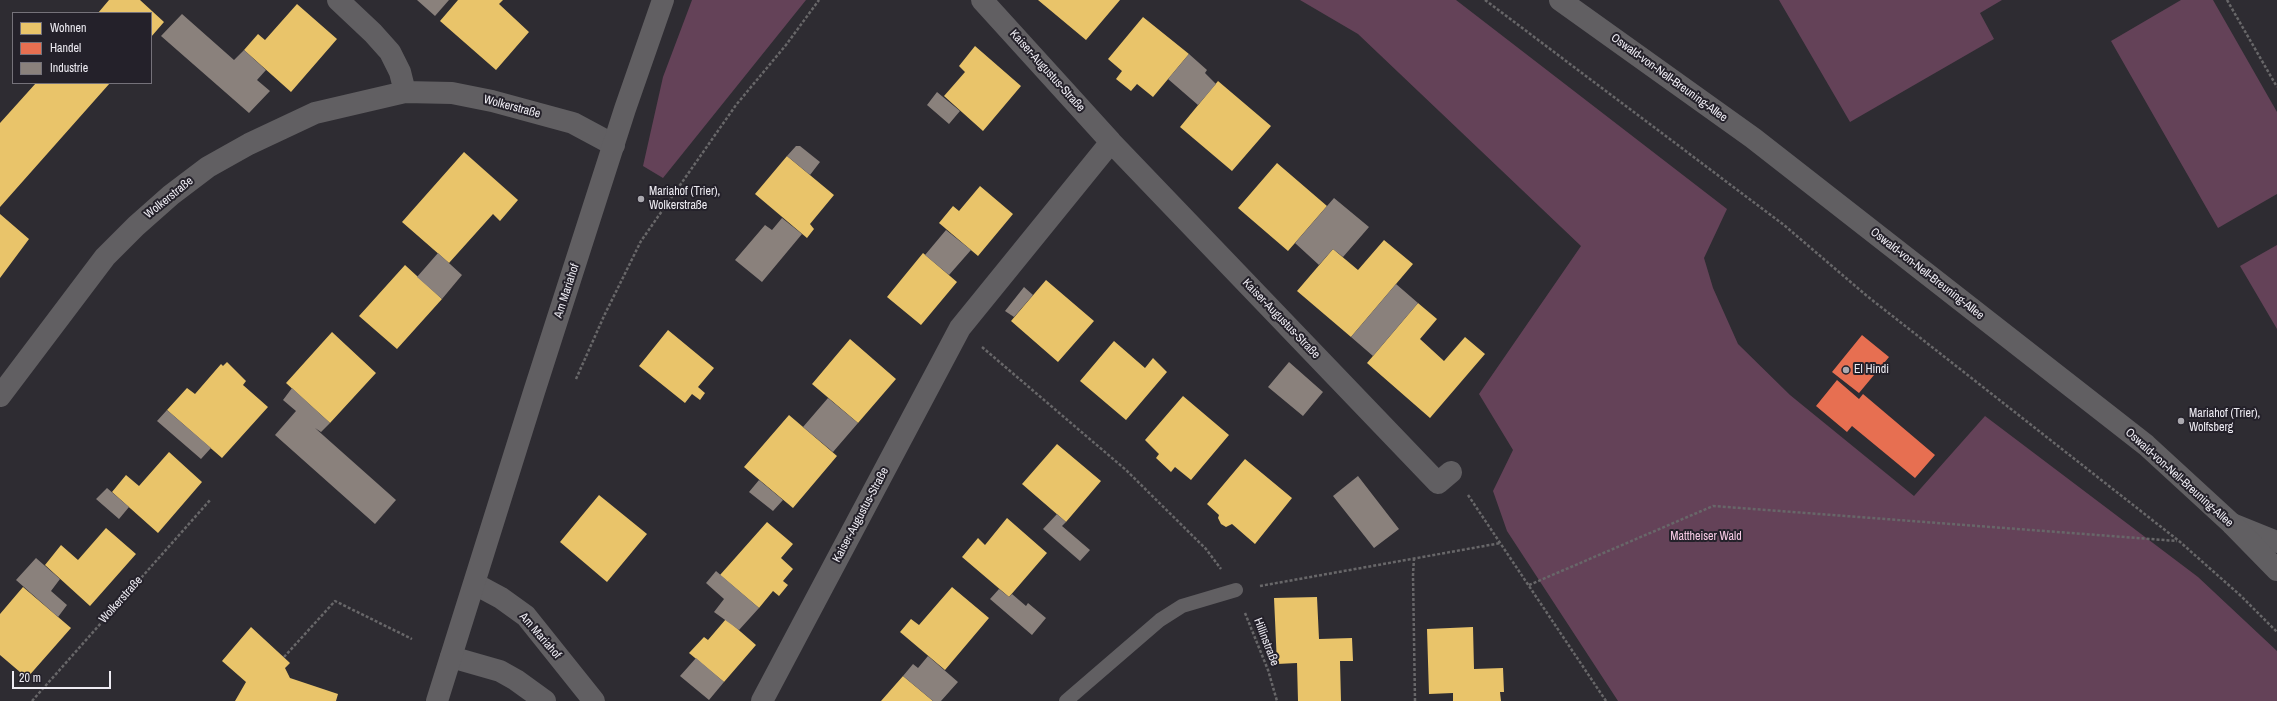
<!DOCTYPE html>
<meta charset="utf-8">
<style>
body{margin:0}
#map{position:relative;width:2277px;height:701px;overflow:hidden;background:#2e2c32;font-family:"Archivo Narrow",sans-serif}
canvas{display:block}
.legend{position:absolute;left:12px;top:12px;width:140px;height:72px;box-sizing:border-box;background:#24212a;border:1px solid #75727a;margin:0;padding:5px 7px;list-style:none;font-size:12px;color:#eeecf3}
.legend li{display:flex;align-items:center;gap:8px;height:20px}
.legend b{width:20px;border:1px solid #75727a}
.scale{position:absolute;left:12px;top:671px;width:99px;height:18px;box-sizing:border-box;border:2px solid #eeecf3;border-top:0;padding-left:5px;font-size:12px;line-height:14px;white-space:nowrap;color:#eeecf3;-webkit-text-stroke:3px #24212a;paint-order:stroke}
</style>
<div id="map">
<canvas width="2277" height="701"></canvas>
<ul class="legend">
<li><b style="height:11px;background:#e9c46a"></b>Wohnen</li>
<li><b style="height:11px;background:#e76f51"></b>Handel</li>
<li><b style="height:11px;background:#8a817c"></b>Industrie</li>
</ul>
<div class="scale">20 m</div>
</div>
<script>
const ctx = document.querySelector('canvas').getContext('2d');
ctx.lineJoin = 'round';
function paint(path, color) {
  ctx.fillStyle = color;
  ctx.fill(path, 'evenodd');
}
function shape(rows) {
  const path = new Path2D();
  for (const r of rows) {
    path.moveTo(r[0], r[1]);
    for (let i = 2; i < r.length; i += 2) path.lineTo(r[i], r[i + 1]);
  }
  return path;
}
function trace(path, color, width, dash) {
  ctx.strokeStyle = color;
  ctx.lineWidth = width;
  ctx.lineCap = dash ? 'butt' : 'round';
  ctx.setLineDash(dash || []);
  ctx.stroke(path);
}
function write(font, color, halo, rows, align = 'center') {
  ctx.font = font + ' "Archivo Narrow",sans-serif';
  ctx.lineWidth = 4;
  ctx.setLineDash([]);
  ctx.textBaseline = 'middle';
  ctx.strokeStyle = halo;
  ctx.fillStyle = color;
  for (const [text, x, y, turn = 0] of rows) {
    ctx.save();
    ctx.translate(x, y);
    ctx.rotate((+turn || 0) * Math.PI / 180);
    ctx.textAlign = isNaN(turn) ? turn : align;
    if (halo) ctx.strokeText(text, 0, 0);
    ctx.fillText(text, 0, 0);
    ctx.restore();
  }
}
paint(shape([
 [692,0,806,0,663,178,643,166,663,77],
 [1300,0,1456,0,1727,209,1704,258,1713,288,1738,344,1790,395,1914,496,1985,416,2198,577,2277,651,2277,701,1618,701,1507,531,1493,491,1513,450,1479,394,1581,246,1358,34],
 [1779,0,2002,0,1980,13,1994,39,1850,122],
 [2181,0,2213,0,2277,112,2277,194,2218,228,2111,41],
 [2277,245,2277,329,2240,266]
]), '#644258');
paint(shape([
 [109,0,140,0,164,22,151,37,151,13,98,13],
 [458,0,503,0,499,4,529,32,496,70,440,21],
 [1038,0,1120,0,1086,40],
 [297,4,337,39,291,92,244,50,258,34,265,40],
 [1143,17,1189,54,1153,97,1137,84,1131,91,1116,79,1122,71,1108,59],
 [975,46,1021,86,983,131,944,96,965,72,959,66],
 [1218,81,1271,126,1232,171,1180,127],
 [36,83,110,83,0,207,0,123],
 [464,152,518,200,500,221,493,214,449,263,402,222],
 [787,156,834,195,810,224,814,229,807,238,755,194],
 [1277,163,1327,206,1288,251,1238,208],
 [980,186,1013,214,978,256,939,223,953,206,959,211],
 [0,214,29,239,0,278],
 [1384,240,1413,264,1351,337,1297,291,1333,249,1358,270],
 [923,253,957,282,921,325,887,297],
 [405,265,442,299,397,349,359,316],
 [1046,280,1094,321,1058,362,1011,321],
 [1418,303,1437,319,1420,339,1444,361,1465,337,1485,354,1430,418,1367,363],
 [668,330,714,368,698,387,705,393,700,400,692,394,685,403,639,366],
 [332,332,376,373,330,423,286,383],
 [850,339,896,379,858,423,812,384],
 [1114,341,1145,368,1153,358,1167,372,1126,420,1080,381],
 [227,362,246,381,243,385,268,407,222,458,167,410,187,388,195,394,221,364,223,366],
 [1183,396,1229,435,1191,480,1175,467,1171,472,1156,458,1159,454,1145,440],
 [789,415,837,456,793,508,744,467],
 [1057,444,1101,481,1066,522,1022,484],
 [169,452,202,482,158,533,112,492,126,475,139,486],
 [1245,459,1292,498,1255,544,1232,524,1226,527,1221,524,1218,518,1219,515,1207,504],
 [599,495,647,534,607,582,560,542],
 [1007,518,1047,553,1009,597,962,557,978,538,985,545],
 [767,522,793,544,781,558,793,569,783,581,788,585,779,596,773,591,759,608,720,575],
 [106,528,136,554,90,606,45,565,61,545,78,560],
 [23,587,71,628,27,678,0,655,0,614],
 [952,587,989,618,945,670,900,632,911,619,919,625],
 [1317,597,1319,639,1352,638,1353,661,1340,661,1341,701,1298,701,1297,663,1277,664,1274,598],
 [726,619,756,645,724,682,689,653,704,637,708,640],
 [251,627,290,663,285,668,290,678,338,694,336,701,235,701,246,682,222,661],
 [1473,627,1474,669,1503,668,1504,692,1500,692,1501,701,1453,701,1453,693,1429,694,1427,629],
 [903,676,933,701,881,701]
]), '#e9c46a');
paint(shape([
 [1862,335,1889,357,1859,393,1832,372],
 [1837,380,1859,399,1863,394,1935,455,1915,478,1852,426,1847,432,1816,406]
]), '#e76f51');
paint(shape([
 [417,0,449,0,435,16],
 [182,14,234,60,244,50,266,70,257,80,270,91,249,113,161,36],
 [1189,54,1207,70,1205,73,1216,84,1198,105,1168,79],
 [937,92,960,111,949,124,927,105],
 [796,146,800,146,820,162,810,175,787,156],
 [1334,198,1369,227,1343,257,1333,249,1319,265,1295,243],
 [782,218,802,234,762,282,735,260,765,225,772,230],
 [946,230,971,250,949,275,925,255],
 [438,253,462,275,442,299,417,277],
 [1396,284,1418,303,1373,356,1351,337],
 [1024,287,1033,295,1014,317,1005,311],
 [1289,362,1323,392,1303,416,1268,387],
 [292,388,330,423,321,432,315,428,396,500,375,524,275,435,296,411,283,400],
 [828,398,858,423,833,452,803,427],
 [167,410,211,448,201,459,157,421],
 [1358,476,1399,529,1374,548,1333,496],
 [759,480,783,500,773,511,749,492],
 [107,488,129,507,119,519,96,499],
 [1057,514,1066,522,1062,526,1090,550,1080,561,1043,529],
 [36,558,60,579,51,591,67,605,58,617,16,580],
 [716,571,759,608,739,630,714,612,724,599,706,583],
 [999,589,1009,597,1012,594,1026,606,1028,603,1046,618,1032,635,990,599],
 [928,656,958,682,941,701,933,701,903,676,913,664,918,668],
 [696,658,724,682,709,700,680,676]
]), '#8a817c');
trace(shape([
 [1485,0,1784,225,1867,296,2179,541,2241,596,2277,632],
 [2227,0,2277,87],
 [982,347,1126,470,1206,549,1221,569],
 [576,379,604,316,641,241,736,105,786,45,819,0],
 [1468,495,1606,701],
 [1414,558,1413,575,1415,701],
 [1529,585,1713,506,2177,541],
 [1260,586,1501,543],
 [1245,613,1268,670,1277,701],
 [284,657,335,601,412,639],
 [32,701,211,499]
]), '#686769', 2.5, [3, 2]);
trace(shape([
 [1066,701,1160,620,1182,606,1236,590]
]), '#615f62', 14);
trace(shape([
 [338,0,373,33,390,52,400,72,405,92],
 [982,0,1111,142,1438,483,1451,472],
 [0,396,105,257,136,226,171,195,208,167,249,144,315,113,405,92,452,93,492,101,573,123,614,145],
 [2232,524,2277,542],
 [475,584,501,598,526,616,594,701],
 [451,657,500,671,516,680,545,701],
 [762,701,960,328,1111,142]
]), '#615f62', 22);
trace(shape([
 [1560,0,1753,138,2146,445,2232,524,2277,570],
 [437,701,534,392,625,109,663,0]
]), '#615f62', 22);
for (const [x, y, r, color] of [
 [641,199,4,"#aba9af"],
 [1846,370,4,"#aba9af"],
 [2181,421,4,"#aba9af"]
]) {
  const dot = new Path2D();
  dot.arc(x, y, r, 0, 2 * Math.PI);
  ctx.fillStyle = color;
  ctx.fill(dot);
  trace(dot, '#24212a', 1.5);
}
write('12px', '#eeecf3', '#24212a', [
 ["Kaiser-Augustus-Straße",1047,71,48],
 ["Oswald-von-Nell-Breuning-Allee",1669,78,36],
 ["Wolkerstraße",512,107,15],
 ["Wolkerstraße",169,198,-39],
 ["Oswald-von-Nell-Breuning-Allee",1927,274,38],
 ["Am Mariahof",567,291,-72],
 ["Kaiser-Augustus-Straße",1281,319,46],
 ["Oswald-von-Nell-Breuning-Allee",2179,478,42],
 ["Kaiser-Augustus-Straße",861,515,-62],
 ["Wolkerstraße",121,600,-48],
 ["Am Mariahof",540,636,49],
 ["Hillinstraße",1266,642,69]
]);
write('12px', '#eeecf3', '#24212a', [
 ["Mariahof (Trier),",649,192],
 ["Wolkerstraße",649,206],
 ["El Hindi",1854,370],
 ["Mariahof (Trier),",2189,414],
 ["Wolfsberg",2189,428]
], 'left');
write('12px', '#f7cbe5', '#24212a', [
 ["Mattheiser Wald",1706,537]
]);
</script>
